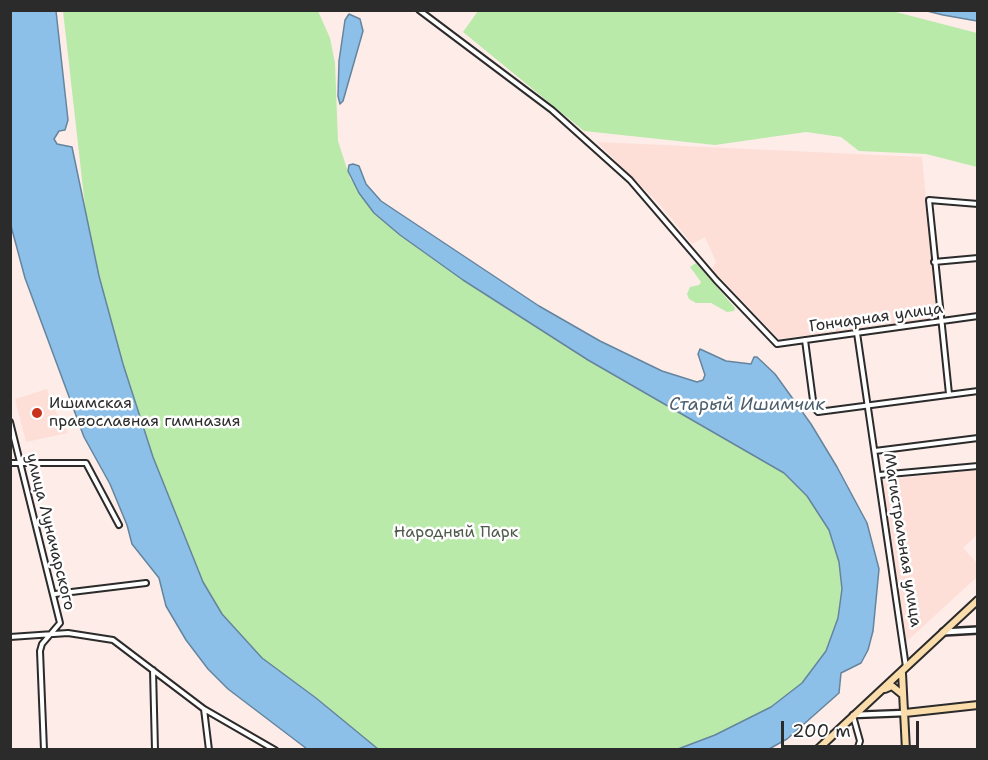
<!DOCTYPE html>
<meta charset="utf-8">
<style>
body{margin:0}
#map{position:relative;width:988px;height:760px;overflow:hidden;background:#feece8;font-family:"Shantell Sans",sans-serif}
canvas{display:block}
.frame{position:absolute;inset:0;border:12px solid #2b2b2b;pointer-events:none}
.scale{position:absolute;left:781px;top:721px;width:138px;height:27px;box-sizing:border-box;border:3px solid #2b2b2b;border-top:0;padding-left:8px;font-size:18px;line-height:21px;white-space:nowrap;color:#2b2b2b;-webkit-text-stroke:4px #fff;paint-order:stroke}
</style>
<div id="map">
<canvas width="988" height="760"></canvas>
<div class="frame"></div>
<div class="scale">200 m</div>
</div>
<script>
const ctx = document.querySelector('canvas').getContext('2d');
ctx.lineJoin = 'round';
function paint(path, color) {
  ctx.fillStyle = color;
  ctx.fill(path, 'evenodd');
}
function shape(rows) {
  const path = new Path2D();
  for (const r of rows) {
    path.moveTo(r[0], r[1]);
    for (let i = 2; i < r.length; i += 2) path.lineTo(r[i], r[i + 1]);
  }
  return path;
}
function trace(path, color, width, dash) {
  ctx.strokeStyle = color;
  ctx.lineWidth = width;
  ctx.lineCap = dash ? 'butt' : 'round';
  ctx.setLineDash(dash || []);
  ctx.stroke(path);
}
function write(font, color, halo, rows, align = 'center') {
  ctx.font = font + ' "Shantell Sans",sans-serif';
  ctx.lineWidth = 5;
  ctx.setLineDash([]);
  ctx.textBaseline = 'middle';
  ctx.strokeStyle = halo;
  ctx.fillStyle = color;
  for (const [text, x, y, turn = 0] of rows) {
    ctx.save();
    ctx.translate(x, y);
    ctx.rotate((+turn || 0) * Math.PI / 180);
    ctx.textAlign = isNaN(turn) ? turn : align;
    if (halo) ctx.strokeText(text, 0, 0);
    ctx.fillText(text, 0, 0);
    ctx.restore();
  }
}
paint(shape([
 [597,142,922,157,937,318,779,339,712,269,716,262,705,237,692,244,662,207],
 [47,389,51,404,68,433,26,442,15,399],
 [977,470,977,535,963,548,977,563,977,577,906,642,883,480]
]), '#fddfd8');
paint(shape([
 [63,11,318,11,330,38,335,63,338,141,350,178,374,213,463,280,588,360,784,473,807,496,829,530,839,562,842,589,838,618,826,651,802,683,771,707,715,735,678,749,378,750,317,698,262,658,222,614,203,582,153,457,123,364,99,276,86,215],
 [892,11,977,33,977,167,926,154,859,151,841,137,806,132,715,145,584,131,463,32,478,11],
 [696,263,735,308,734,311,727,312,711,303,696,303,689,299,687,294,690,287,699,285,701,282,690,267]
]), '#b9eaaa');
const water = shape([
 [10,11,56,11,68,120,65,130,59,131,54,139,57,144,72,147,99,276,123,364,153,457,203,582,222,614,262,658,316,698,378,749,307,749,228,689,208,669,186,640,166,606,159,578,132,544,127,525,110,484,84,437,25,278,11,226,10,11],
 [927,11,977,11,977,21,943,15,927,11],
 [349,14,360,19,363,31,343,101,340,104,338,96,339,61,345,20,349,14],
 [353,164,359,166,366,184,381,201,539,306,600,341,662,371,697,382,703,380,705,375,698,354,700,349,726,361,751,364,754,357,757,357,775,374,811,424,837,467,867,523,879,569,873,631,868,650,861,663,841,673,839,693,787,739,769,749,678,749,715,735,771,707,802,683,826,651,838,618,842,589,839,562,829,530,807,496,784,473,588,360,463,280,400,235,374,213,359,193,348,171,349,165,353,164]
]);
paint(water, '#8cc0e9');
trace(water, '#65849d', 1.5);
const minor = shape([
 [419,10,552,110,630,180,716,280,777,344,978,316],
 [934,262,978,258],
 [857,333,906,667],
 [805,340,814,408,818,412,978,391],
 [949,394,929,200,978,204],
 [10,422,60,623,42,644,40,651,44,750],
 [875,451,978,438],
 [10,463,86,463,119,525],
 [879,475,978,466],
 [55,594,146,583],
 [10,637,68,633,113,640,204,709,275,750],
 [153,670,155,750],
 [204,709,209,750],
 [853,716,860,741,857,750]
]);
const tertiary = shape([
 [853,715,905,713]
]);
const secondary = shape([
 [943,632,978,630]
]);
const primary = shape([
 [902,673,906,750],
 [885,689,892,686,903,695],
 [905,713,978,705],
 [817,750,978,600]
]);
trace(minor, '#2b2b2b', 8);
trace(tertiary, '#2b2b2b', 9);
trace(secondary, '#2b2b2b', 10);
trace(primary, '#2b2b2b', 10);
trace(minor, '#fff', 4);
trace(tertiary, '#fff', 4.5);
trace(secondary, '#fff', 5);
trace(primary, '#fbddab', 6);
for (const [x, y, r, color] of [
 [37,413,6,"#c8321e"]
]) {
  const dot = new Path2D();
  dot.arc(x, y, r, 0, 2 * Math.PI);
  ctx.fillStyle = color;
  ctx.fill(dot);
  trace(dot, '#fff', 2);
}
write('16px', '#2b2b2b', '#fff', [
 ["Гончарная улица",876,318,-8],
 ["улица Луначарского",50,532,76],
 ["Магистральная улица",902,540,81]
]);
write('16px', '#2b2b2b', '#fff', [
 ["Ишимская",49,404],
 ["православная гимназия",49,422]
], 'left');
write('16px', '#4e5b4b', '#fff', [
 ["Народный Парк",456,533]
]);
write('italic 18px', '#4d5f6e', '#fff', [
 ["Старый Ишимчик",747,405]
]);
</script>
